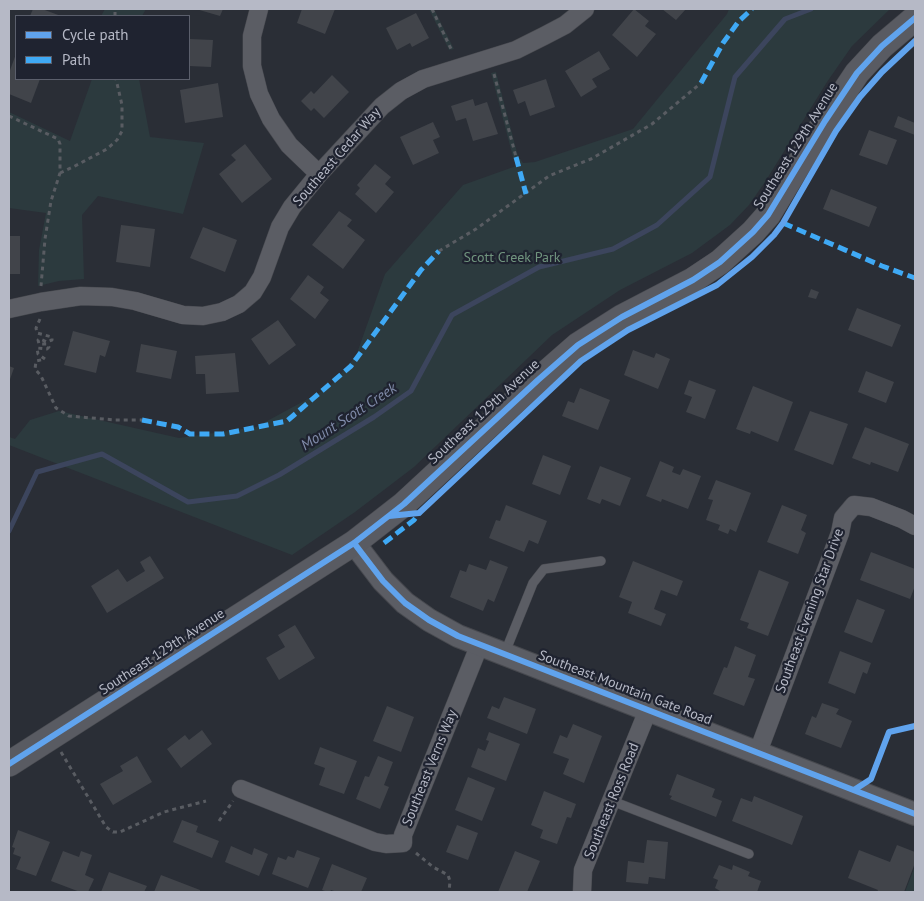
<!DOCTYPE html>
<style>
body{margin:0}
#map{position:relative;width:924px;height:901px;overflow:hidden;background:#2a2e36;font-family:"PT Sans",sans-serif}
canvas{display:block}
.frame{position:absolute;inset:0;border:10px solid #b6b9c6;pointer-events:none}
.legend{position:absolute;left:15px;top:15px;width:175px;height:65px;box-sizing:border-box;background:#1f2330;border:1px solid #5b5f6c;margin:0;padding:6px 9px;list-style:none;font-size:15px;color:#b6b9c6}
.legend li{display:flex;align-items:center;gap:10px;height:25px}
.legend b{width:25px;border:1px solid #5b5f6c}
</style>
<div id="map">
<canvas width="924" height="901"></canvas>
<div class="frame"></div>
<ul class="legend">
<li><b style="height:6px;background:#60a3ed"></b>Cycle path</li>
<li><b style="height:6px;background:#3fa9f5"></b>Path</li>
</ul>
</div>
<script>
const ctx = document.querySelector('canvas').getContext('2d');
ctx.lineJoin = 'round';
function paint(path, color) {
  ctx.fillStyle = color;
  ctx.fill(path, 'evenodd');
}
function shape(rows) {
  const path = new Path2D();
  for (const r of rows) {
    path.moveTo(r[0], r[1]);
    for (let i = 2; i < r.length; i += 2) path.lineTo(r[i], r[i + 1]);
  }
  return path;
}
function trace(path, color, width, dash) {
  ctx.strokeStyle = color;
  ctx.lineWidth = width;
  ctx.lineCap = dash ? 'butt' : 'round';
  ctx.setLineDash(dash || []);
  ctx.stroke(path);
}
function write(font, color, halo, rows, align = 'center') {
  ctx.font = font + ' "PT Sans",sans-serif';
  ctx.lineWidth = 4.5;
  ctx.setLineDash([]);
  ctx.textBaseline = 'middle';
  ctx.strokeStyle = halo;
  ctx.fillStyle = color;
  for (const [text, x, y, turn = 0] of rows) {
    ctx.save();
    ctx.translate(x, y);
    ctx.rotate((+turn || 0) * Math.PI / 180);
    ctx.textAlign = isNaN(turn) ? turn : align;
    if (halo) ctx.strokeText(text, 0, 0);
    ctx.fillText(text, 0, 0);
    ctx.restore();
  }
}
paint(shape([
 [105,9,146,9,142,16,101,16],
 [429,9,434,9,454,49,449,50],
 [729,9,890,9,852,46,827,82,765,182,749,205,730,225,692,253,620,290,552,335,414,467,355,512,292,555,9,445,9,437,15,439,30,420,59,411,179,438,256,427,328,388,356,356,385,274,463,185,519,165,513,157,491,73,496,72,518,156,523,163,535,162,633,129,727,14],
 [92,79,139,79,150,137,204,143,183,214,98,196,82,215,84,279,59,281,38,286,39,250,46,213,9,208,9,112,70,141],
 [915,866,915,892,905,892]
]), '#2c3a3e');
trace(shape([
 [9,531,37,472,102,454,188,502,237,496,279,475,374,417,411,391,452,315,539,267,613,249,657,225,710,177,735,77,785,19,811,9]
]), '#3c455d', 5);
paint(shape([
 [33,9,42,9,61,16,30,16],
 [196,9,223,9,220,16],
 [302,9,335,9,325,34,297,23],
 [634,9,649,21,645,26,656,34,637,57,612,35],
 [662,9,686,9,676,20],
 [416,13,429,38,412,47,410,43,397,50,386,28],
 [189,39,213,40,211,67,189,66],
 [599,51,610,69,592,79,597,87,581,97,565,71],
 [16,54,16,79,40,79,31,103,9,94,9,73],
 [332,75,349,92,324,118,314,108,311,111,301,101,311,91,314,94],
 [546,79,555,107,530,116,525,101,518,104,513,90],
 [218,83,223,117,185,123,180,90],
 [473,99,475,106,487,102,498,134,473,141,466,118,456,121,451,106],
 [898,116,915,123,915,135,894,127],
 [433,122,440,137,433,140,439,153,413,165,400,137],
 [869,130,897,140,887,165,859,155],
 [245,144,272,179,242,203,219,174,236,160,231,155],
 [375,164,391,177,385,184,394,192,376,213,355,194,360,188,357,185],
 [831,189,877,207,869,227,823,209],
 [339,211,352,220,347,226,365,240,343,269,312,245],
 [121,225,155,229,150,267,116,262],
 [203,227,237,240,225,272,190,258],
 [9,236,20,236,20,274,9,274],
 [308,275,324,287,320,293,329,300,315,319,290,299],
 [811,289,819,292,816,299,808,297],
 [857,308,901,325,892,347,848,330],
 [278,320,296,345,269,365,251,339],
 [73,331,110,341,105,357,100,355,96,373,64,365],
 [141,344,177,351,171,379,136,372],
 [633,350,654,358,656,353,670,359,658,389,624,375],
 [235,353,239,392,206,394,205,374,196,374,195,356],
 [9,366,14,368,9,382],
 [866,371,894,382,886,403,858,392],
 [689,380,716,390,705,419,686,412,692,397,684,394],
 [753,386,793,402,778,442,751,431,750,434,736,429],
 [580,388,610,400,598,430,562,416,568,401,574,403],
 [810,411,848,424,833,465,794,450],
 [865,427,909,444,898,472,871,462,870,465,852,458],
 [543,455,571,466,560,495,532,484],
 [660,461,674,467,672,472,680,475,683,469,701,476,688,509,662,499,661,502,646,496],
 [600,466,631,478,620,506,602,499,600,504,587,499],
 [716,480,751,493,736,532,730,529,728,534,718,530,720,525,706,520,713,500,708,499],
 [506,505,547,521,538,544,529,540,524,552,489,538,496,520,500,521],
 [782,505,807,515,801,530,806,533,798,554,767,542],
 [871,552,915,569,915,586,910,599,860,580],
 [150,556,164,578,107,613,91,586,118,569,127,582,145,571,140,562],
 [490,560,508,567,494,602,488,599,483,611,450,597,460,570,466,572,469,564,486,570],
 [633,561,683,581,677,596,661,590,654,609,666,614,661,626,628,613,632,602,619,597],
 [759,570,789,582,768,636,747,628,749,623,740,620],
 [857,599,885,610,872,643,844,632],
 [295,625,315,658,279,680,266,658,285,647,278,635],
 [735,646,756,655,748,677,755,679,744,706,713,694,724,667,727,668],
 [840,651,871,663,867,674,863,672,855,694,828,683],
 [504,697,536,709,527,734,487,718,492,706,499,709],
 [822,703,839,709,836,714,852,721,841,748,805,734,812,716,816,718],
 [387,706,414,717,401,752,373,741],
 [573,724,602,736,584,783,563,774,569,759,553,753,560,735,567,738],
 [202,730,212,744,181,768,167,749,185,735,189,740],
 [489,732,520,744,506,781,471,767,478,748,485,751,489,741,486,740],
 [320,747,357,761,344,794,319,785,325,768,314,764],
 [137,756,152,782,113,805,100,784,123,771,120,766],
 [378,756,393,762,384,785,389,787,380,809,356,799,365,776,369,777],
 [677,774,715,789,712,797,722,801,716,817,670,799,672,796,669,795],
 [468,777,495,788,482,821,455,810],
 [544,791,576,804,571,818,567,817,557,844,540,838,543,830,531,825],
 [754,796,803,816,792,845,732,821,741,798,752,802],
 [182,820,198,826,196,832,219,841,212,858,173,842],
 [457,825,478,833,468,860,446,852],
 [18,830,50,842,36,876,16,869,21,857,13,854,15,848,12,847],
 [647,840,668,842,665,879,649,877,648,884,626,882,628,861,644,863],
 [897,845,915,852,915,863,904,892,877,892,878,890,848,878,859,850,890,862],
 [231,846,252,855,254,848,268,854,259,876,225,862],
 [297,850,320,858,308,888,272,874,278,857,286,860,288,856,294,858],
 [63,851,79,857,81,851,92,855,85,875,94,879,88,892,80,892,51,881],
 [515,851,540,861,527,892,498,892],
 [332,864,367,878,361,892,337,892,331,890,330,892,328,892,322,890],
 [719,865,732,870,733,865,750,872,748,876,761,881,757,892,722,892,715,888,718,880,713,878],
 [109,872,147,886,144,892,101,892],
 [161,875,200,890,200,892,154,892]
]), '#41444a');
const service = shape([
 [504,655,533,583,544,569,601,561],
 [612,801,749,854]
]);
const minor = shape([
 [259,9,252,36,252,66,259,94,271,119,289,145,319,174],
 [9,309,41,302,81,296,112,297,135,301,183,315,203,316,222,312,239,304,253,292,262,277,280,227,292,207,319,174,382,106,401,91,423,79,516,50,544,36,565,25,585,9],
 [758,752,840,533,843,518,854,505,871,507,902,519,915,526],
 [241,789,375,842,386,844,403,843,403,835,479,646],
 [582,892,583,870,648,710]
]);
const tertiary = shape([
 [354,543,383,581,405,603,429,620,458,636,915,814]
]);
const secondary = shape([
 [9,764,354,543,404,504,538,380,578,345,622,317,693,280,720,262,753,232,768,215,825,121,857,73,882,46,915,18]
]);
trace(service, '#47494f', 10);
trace(minor, '#47494f', 19);
trace(tertiary, '#47494f', 24);
trace(secondary, '#47494f', 26);
trace(shape([
 [432,9,452,51],
 [115,16,115,9],
 [494,74,516,157],
 [9,116,58,139,60,144,60,173,51,201,45,239,41,286],
 [60,173,73,167,107,149,117,140,122,131,122,105,116,79],
 [439,251,476,229,549,176,591,159,652,124,701,83],
 [40,319,36,328,37,333,52,337,52,340,47,342,40,339,38,340,39,344,47,344,49,347,47,349,37,348,38,354,45,359,36,361,35,369,41,376,56,408,69,416,115,420,142,420],
 [61,752,106,827,113,832,120,832,164,812,206,801],
 [219,821,233,801],
 [416,853,433,867,448,875,450,881,449,892]
]), '#595c62', 3, [4, 4]);
trace(service, '#5b5d64', 9);
trace(minor, '#5b5d64', 18);
trace(tertiary, '#5b5d64', 22);
trace(secondary, '#595b62', 25);
trace(shape([
 [701,83,723,43,739,21,752,9],
 [516,157,526,194],
 [783,223,882,266,915,278],
 [142,420,178,427,190,434,223,434,287,421,351,366,421,270,439,251],
 [384,543,414,520,420,512]
]), '#3fa9f5', 5, [10, 5]);
trace(shape([
 [389,516,419,513,581,361,628,330,717,285,752,257,774,235,783,223,836,131,860,97,882,72,915,41],
 [354,543,383,581,405,603,429,620,458,636,915,814],
 [9,764,354,543,404,504,538,380,578,345,622,317,693,280,720,262,753,232,768,215,825,121,857,73,882,46,915,18],
 [854,790,871,779,889,732,915,726]
]), '#60a3ed', 6);
write('14px', '#b6b9c6', '#1f2330', [
 ["Southeast 129th Avenue",796,146,-58],
 ["Southeast Cedar Way",337,157,-49],
 ["Southeast 129th Avenue",484,412,-43],
 ["Southeast Evening Star Drive",810,611,-70],
 ["Southeast 129th Avenue",162,652,-33],
 ["Southeast Mountain Gate Road",625,688,21],
 ["Southeast Verns Way",430,768,-68],
 ["Southeast Ross Road",612,801,-68]
]);
write('14px', '#70947e', '#1f2330', [
 ["Scott Creek Park",512,258]
]);
write('italic 15px', '#818caa', '#1f2330', [
 ["Mount Scott Creek",349,417,-33]
]);
</script>
